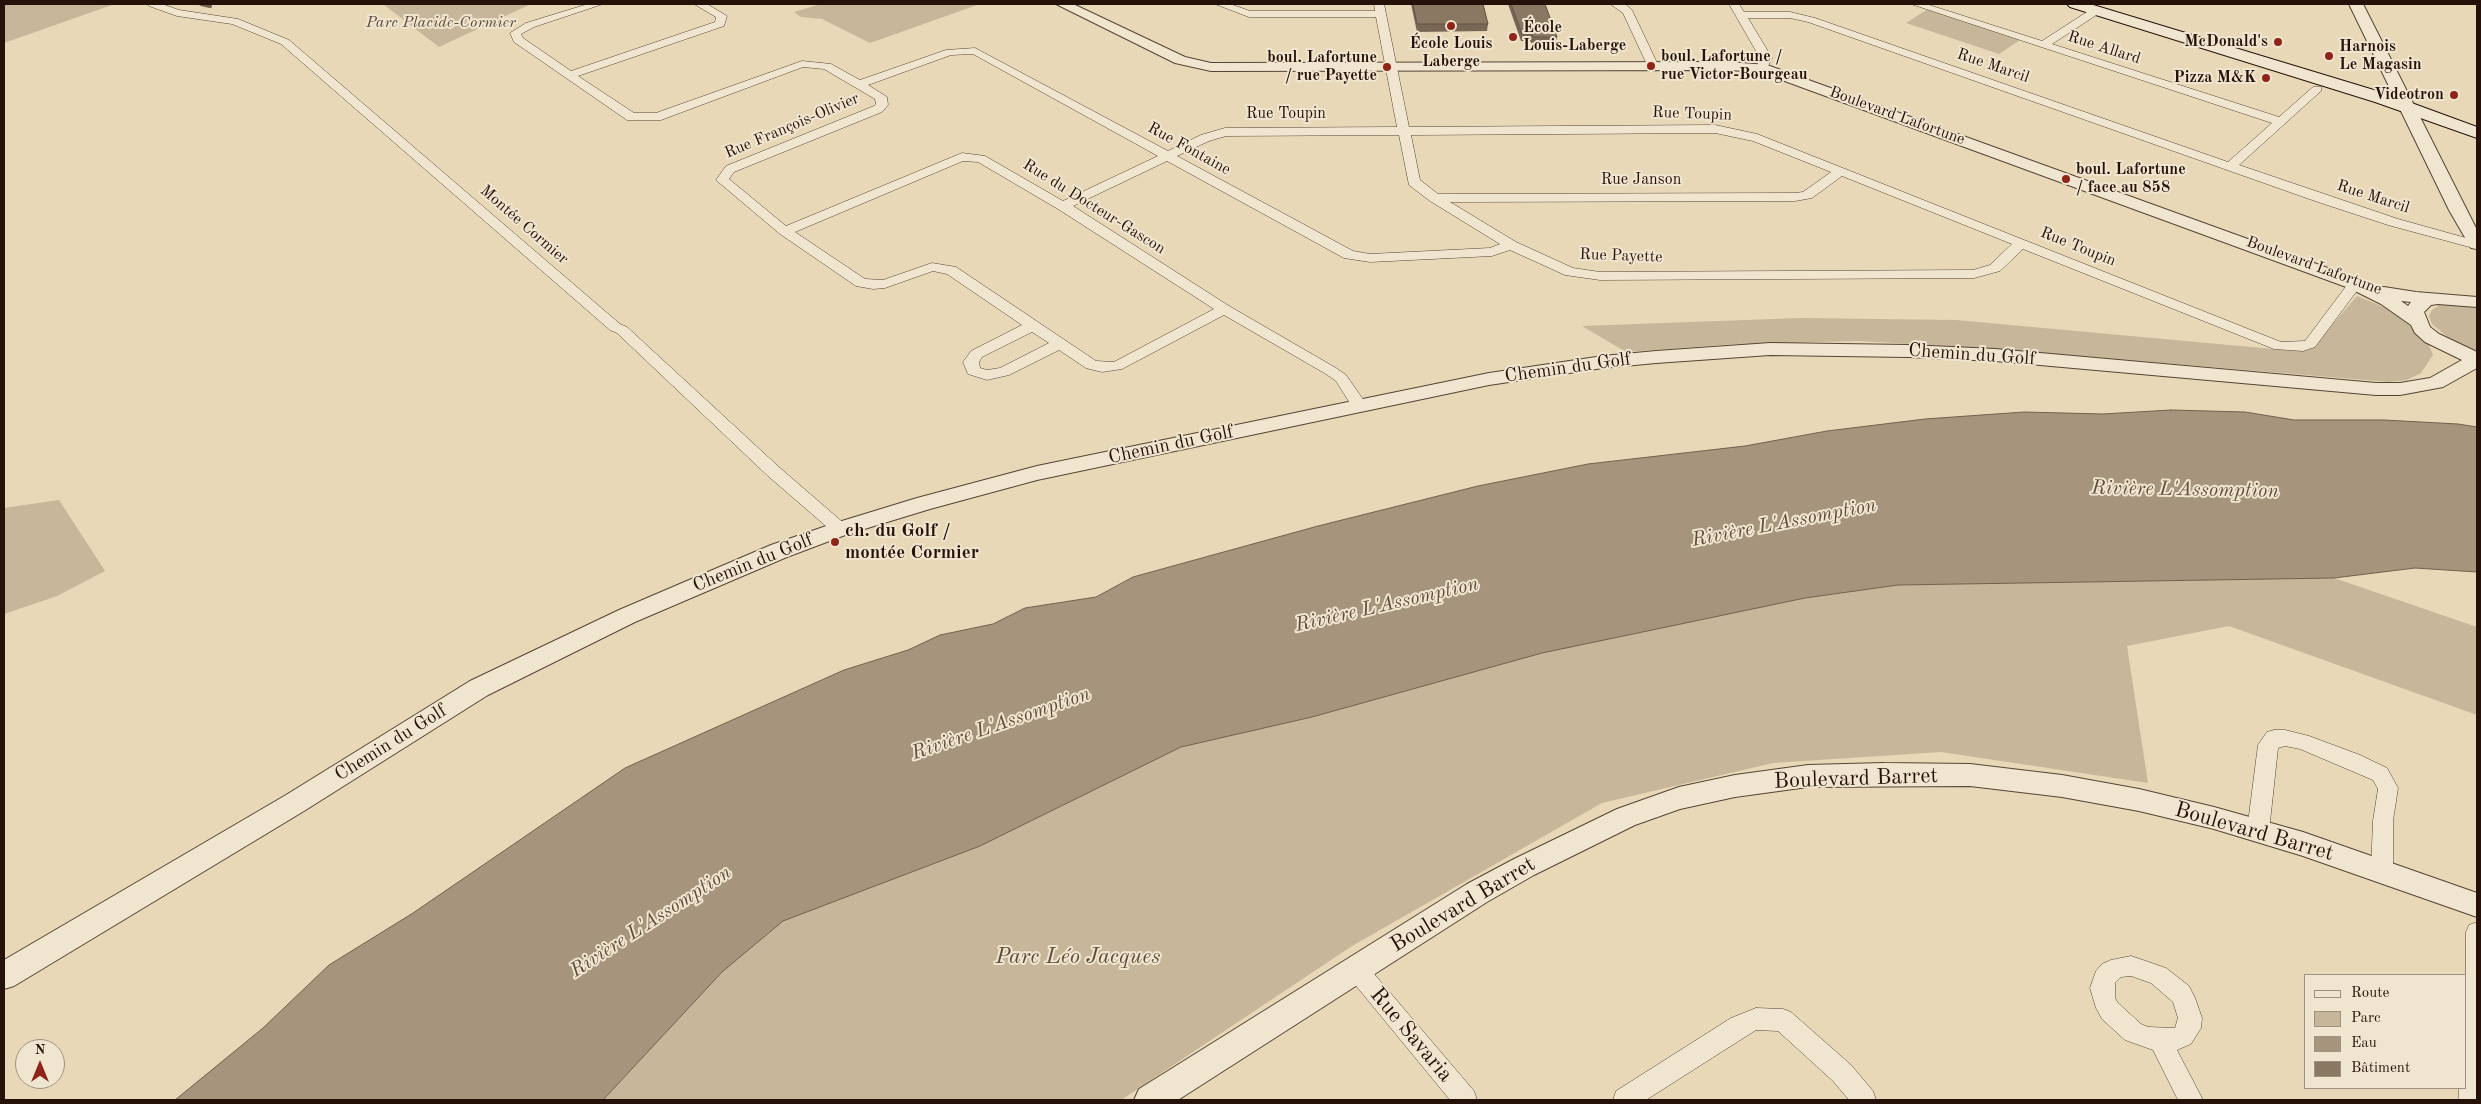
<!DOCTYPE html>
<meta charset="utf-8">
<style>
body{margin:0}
#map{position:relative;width:2481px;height:1104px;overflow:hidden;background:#e8d8b7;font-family:"Old Standard TT",serif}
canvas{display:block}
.frame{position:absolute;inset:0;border:5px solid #261108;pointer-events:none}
.legend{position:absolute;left:2304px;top:974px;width:162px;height:115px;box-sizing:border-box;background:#f0e6d0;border:1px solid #9f9180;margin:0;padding:6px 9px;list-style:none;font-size:15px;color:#261108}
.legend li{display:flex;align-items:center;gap:10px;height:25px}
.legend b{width:25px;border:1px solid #9f9180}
.north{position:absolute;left:15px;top:1039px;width:50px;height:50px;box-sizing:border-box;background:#f0e6d0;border:1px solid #9f9180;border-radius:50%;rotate:0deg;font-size:14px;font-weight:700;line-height:20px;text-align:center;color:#261108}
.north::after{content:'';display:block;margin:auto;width:18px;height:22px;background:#8f2418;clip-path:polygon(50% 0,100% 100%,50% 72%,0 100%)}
</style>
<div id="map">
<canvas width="2481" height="1104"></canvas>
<div class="frame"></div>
<ul class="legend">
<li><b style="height:6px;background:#f0e6d0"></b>Route</li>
<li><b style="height:14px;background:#c7b699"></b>Parc</li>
<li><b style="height:14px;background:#a6947c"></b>Eau</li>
<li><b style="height:14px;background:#8b7863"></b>Bâtiment</li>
</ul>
<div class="north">N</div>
</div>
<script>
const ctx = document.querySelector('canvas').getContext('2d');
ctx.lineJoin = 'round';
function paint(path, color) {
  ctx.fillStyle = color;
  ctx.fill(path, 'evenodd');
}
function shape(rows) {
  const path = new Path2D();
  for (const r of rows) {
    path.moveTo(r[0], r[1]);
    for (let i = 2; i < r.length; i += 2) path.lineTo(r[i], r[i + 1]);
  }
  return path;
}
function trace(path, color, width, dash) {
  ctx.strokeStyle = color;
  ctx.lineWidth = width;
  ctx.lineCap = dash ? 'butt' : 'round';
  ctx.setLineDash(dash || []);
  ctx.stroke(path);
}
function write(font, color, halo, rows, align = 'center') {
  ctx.font = font + ' "Old Standard TT",serif';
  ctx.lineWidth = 4;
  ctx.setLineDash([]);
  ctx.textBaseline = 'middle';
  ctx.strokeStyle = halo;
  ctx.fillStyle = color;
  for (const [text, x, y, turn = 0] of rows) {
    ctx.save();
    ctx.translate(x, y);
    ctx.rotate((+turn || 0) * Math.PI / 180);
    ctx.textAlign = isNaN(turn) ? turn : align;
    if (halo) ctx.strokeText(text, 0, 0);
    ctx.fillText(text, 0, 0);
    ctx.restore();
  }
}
paint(shape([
 [4,4,111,4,112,5,4,43],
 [383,4,531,4,439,47],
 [821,4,980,4,870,43,822,19,801,17,794,12],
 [1928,9,2020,40,1999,54,1906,23],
 [2357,296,2396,312,2429,345,2433,355,2421,373,2407,380,2389,382,1985,348,1859,341,1736,344,1626,352,1582,326,1801,318,1956,320,2295,351,2312,348],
 [2452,304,2477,307,2477,351,2452,341,2432,324,2429,316,2432,310,2440,305],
 [59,500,105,571,57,596,4,614,4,508],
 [2334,578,2477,627,2477,715,2229,626,2127,646,2148,783,1941,752,1773,763,1602,803,1352,946,1121,1100,603,1100,722,972,783,921,980,846,1181,747,1312,717,1541,653,1805,598,1898,585]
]), '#c7b699');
const water = shape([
 [2171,410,2245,412,2294,420,2384,420,2458,424,2477,427,2477,572,2415,568,2334,578,1898,585,1805,598,1542,653,1312,717,1181,747,980,846,783,921,722,972,603,1100,175,1100,263,1028,329,965,413,913,625,768,844,670,908,650,940,635,993,624,1025,608,1096,597,1133,577,1318,526,1478,486,1588,464,1745,446,1827,431,1925,419,2024,412,2103,414,2171,410]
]);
paint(water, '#a6947c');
trace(water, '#73604e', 1);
trace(shape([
 [201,4,210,6]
]), '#73604e', 4);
const minor = shape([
 [148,4,162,4,179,10,238,19,289,40,620,324,627,327,780,468,846,525,849,529,846,533,840,535,834,533,768,476,617,333,610,330,281,44,232,24,177,16,149,6,148,4],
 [588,4,603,4,534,27,521,34,523,38,571,71,715,22,716,17,694,4,707,4,727,16,724,26,578,76,634,113,656,113,802,61,831,64,860,80,946,50,975,48,1168,151,1201,135,1225,128,1397,127,1376,17,1249,17,1215,4,1230,4,1250,11,1375,11,1374,4,1384,4,1409,127,1715,125,1757,134,2281,342,2305,341,2350,281,2360,281,2362,284,2315,347,2303,351,2274,349,2023,249,2000,271,1974,278,1600,280,1565,275,1510,250,1492,256,1370,262,1344,258,1167,161,1073,206,1229,306,1336,368,1346,375,1367,405,1365,408,1353,408,1336,381,1326,374,1224,315,1122,369,1102,372,1086,368,1059,350,1009,375,987,380,968,374,963,362,969,354,971,351,1022,325,947,274,933,271,885,288,873,289,856,286,780,234,716,180,726,166,874,106,876,104,875,99,824,69,803,67,661,120,627,120,514,42,510,33,526,23,588,4],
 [973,54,1158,156,1063,201,985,156,962,153,786,226,729,179,734,172,882,112,888,105,887,97,868,85,951,55,973,54],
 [1715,133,1753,141,1831,172,1803,192,1795,193,1438,194,1420,180,1411,135,1715,133],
 [1399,135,1409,185,1430,201,1500,244,1490,248,1370,254,1353,251,1177,156,1209,141,1226,136,1399,135],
 [963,161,978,162,1058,209,1214,309,1114,362,1096,361,956,267,932,263,883,280,865,279,795,232,963,161],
 [1842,176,2012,244,1990,265,1973,270,1600,272,1573,268,1516,242,1450,202,1795,201,1812,198,1842,176],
 [1032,332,1049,343,1000,368,987,370,980,368,979,362,982,357,1032,332],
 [1610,4,1625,4,1632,10,1659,67,1657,69,1649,69,1623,13,1610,4],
 [1729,4,1739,4,1744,12,1790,12,1815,18,2228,162,2272,123,1911,4,1926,4,2042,41,2093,8,2101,8,2101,12,2052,44,2279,117,2313,87,2321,87,2321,91,2239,165,2398,219,2477,241,2477,249,2388,225,2315,201,1808,22,1790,18,1748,18,1772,58,1766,70,1758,70,1756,68,1760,58,1729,4],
 [2274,730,2285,730,2309,736,2360,755,2387,768,2398,788,2393,821,2393,872,2390,879,2382,881,2374,879,2371,872,2373,821,2378,789,2373,780,2300,749,2285,746,2278,748,2269,831,2265,837,2258,840,2251,837,2247,831,2258,745,2267,732,2274,730],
 [2477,922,2477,1100,2459,1100,2459,1088,2465,1088,2466,932,2469,925,2477,922],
 [2131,956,2166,968,2189,986,2195,998,2202,1018,2201,1028,2191,1044,2177,1050,2203,1100,2178,1100,2153,1050,2125,1040,2102,1019,2096,1008,2090,988,2096,971,2102,964,2111,960,2131,956],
 [2131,976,2151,983,2173,1002,2178,1018,2175,1028,2148,1027,2141,1024,2118,1003,2115,998,2115,983,2121,977,2131,976],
 [1356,959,1364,962,1474,1091,1477,1100,1450,1100,1348,976,1345,969,1348,962,1356,959],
 [1756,1008,1783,1009,1791,1012,1851,1065,1873,1091,1876,1100,1849,1100,1833,1081,1778,1031,1756,1030,1646,1100,1613,1100,1616,1091,1731,1018,1756,1008]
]);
const tertiary = shape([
 [1056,4,1073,4,1185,57,1211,63,1729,62,1767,65,2361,280,2378,288,2384,287,2416,292,2477,297,2477,307,2438,304,2431,305,2424,312,2430,327,2439,334,2477,352,2477,368,2443,387,2400,395,2376,395,1995,361,1909,357,1770,355,1656,363,1603,368,1489,385,1037,480,930,509,848,534,787,557,635,622,488,695,304,811,14,986,4,989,4,960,286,795,470,681,619,610,771,545,832,524,917,498,1037,466,1489,373,1603,356,1656,351,1770,343,1909,345,1995,349,2376,383,2400,383,2430,378,2462,360,2425,342,2415,333,2411,325,2381,304,2349,288,1760,72,1729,70,1211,71,1175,63,1056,4],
 [2401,301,2411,302,2408,306,2401,301],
 [2349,4,2363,4,2477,230,2477,249,2471,248,2449,210,2349,4],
 [1884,763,1970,764,2062,775,2139,789,2214,807,2303,832,2477,893,2477,917,2303,856,2214,829,2139,811,2062,797,1970,786,1808,787,1735,797,1680,809,1635,825,1534,875,1487,902,1178,1100,1134,1100,1139,1089,1467,884,1514,859,1617,809,1679,787,1735,775,1808,765,1884,763]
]);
const secondary = shape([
 [2067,4,2090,4,2387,94,2477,127,2477,138,2375,102,2070,7,2067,4]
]);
trace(minor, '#564334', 1);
trace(tertiary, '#564334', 2);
trace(secondary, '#261108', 2);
paint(minor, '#f0e6d0');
paint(tertiary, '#f0e6d0');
paint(secondary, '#f0e6d0');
paint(shape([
 [1411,4,1483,4,1488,24,1487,31,1417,32],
 [1508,4,1545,4,1557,37,1555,44,1532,44,1530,41,1521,41]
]), '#786755');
const building = shape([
 [1413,4,1483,4,1488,24,1417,24,1413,4],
 [1511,4,1545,4,1557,37,1533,37,1532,34,1522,34,1511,4]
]);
paint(building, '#8b7863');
trace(building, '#615445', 1);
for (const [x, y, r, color] of [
 [1451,26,5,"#8f2418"],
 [1513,37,5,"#8f2418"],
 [2278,42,5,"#8f2418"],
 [2329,56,5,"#8f2418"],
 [1651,66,5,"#8f2418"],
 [1387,67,5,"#8f2418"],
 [2266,78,5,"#8f2418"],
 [2454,95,5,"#8f2418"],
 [2066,179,5,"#8f2418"],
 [835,542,5,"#8f2418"]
]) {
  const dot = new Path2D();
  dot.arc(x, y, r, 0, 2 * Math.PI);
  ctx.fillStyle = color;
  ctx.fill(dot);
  trace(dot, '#f0e6d0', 2);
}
write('italic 16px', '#5e4b3b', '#f0e6d0', [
 ["Parc Placide-Cormier",441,23]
]);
write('bold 16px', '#261108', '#f0e6d0', [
 ["École",1523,28],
 ["Louis-Laberge",1523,46],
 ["McDonald's",2268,42,"right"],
 ["École Louis",1451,44,"center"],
 ["Laberge",1451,62,"center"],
 ["Harnois",2339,47],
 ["Le Magasin",2339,65],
 ["boul. Lafortune /",1661,57],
 ["rue Victor-Bourgeau",1661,75],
 ["boul. Lafortune",1377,58,"right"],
 ["/ rue Payette",1377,76,"right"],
 ["Pizza M&K",2256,78,"right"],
 ["Videotron",2444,95,"right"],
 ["boul. Lafortune",2076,170],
 ["/ face au 858",2076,188]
], 'left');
write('16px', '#261108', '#f0e6d0', [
 ["Rue Allard",2104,48,18],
 ["Rue Marcil",1993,66,19],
 ["Rue Toupin",1286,114],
 ["Rue Toupin",1692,114,2],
 ["Boulevard Lafortune",1897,116,20],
 ["Rue François-Olivier",792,126,-23],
 ["Rue Fontaine",1189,149,29],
 ["Rue Janson",1641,180],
 ["Rue Marcil",2373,197,18],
 ["Rue du Docteur-Gascon",1094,207,32],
 ["Montée Cormier",524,225,41],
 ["Rue Toupin",2078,247,22],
 ["Rue Payette",1621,256,2],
 ["Boulevard Lafortune",2314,266,20]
]);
write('19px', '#261108', '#f0e6d0', [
 ["Chemin du Golf",1972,355,4],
 ["Chemin du Golf",1568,368,-8],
 ["Chemin du Golf",1171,445,-12],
 ["Chemin du Golf",753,563,-22],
 ["Chemin du Golf",391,743,-32]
]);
write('bold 19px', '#261108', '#f0e6d0', [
 ["ch. du Golf /",845,531],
 ["montée Cormier",845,553]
], 'left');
write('italic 20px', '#604c3c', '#f0e6d0', [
 ["Rivière L'Assomption",2185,490,1],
 ["Rivière L'Assomption",1784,523,-11],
 ["Rivière L'Assomption",1387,605,-13],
 ["Rivière L'Assomption",1001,724,-19],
 ["Rivière L'Assomption",651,922,-33]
]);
write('22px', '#261108', '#f0e6d0', [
 ["Boulevard Barret",1856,779,-2],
 ["Boulevard Barret",2254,832,16],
 ["Boulevard Barret",1463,905,-31],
 ["Rue Savaria",1411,1035,50]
]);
write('italic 22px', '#5e4b3b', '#f0e6d0', [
 ["Parc Léo Jacques",1078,957]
]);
</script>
